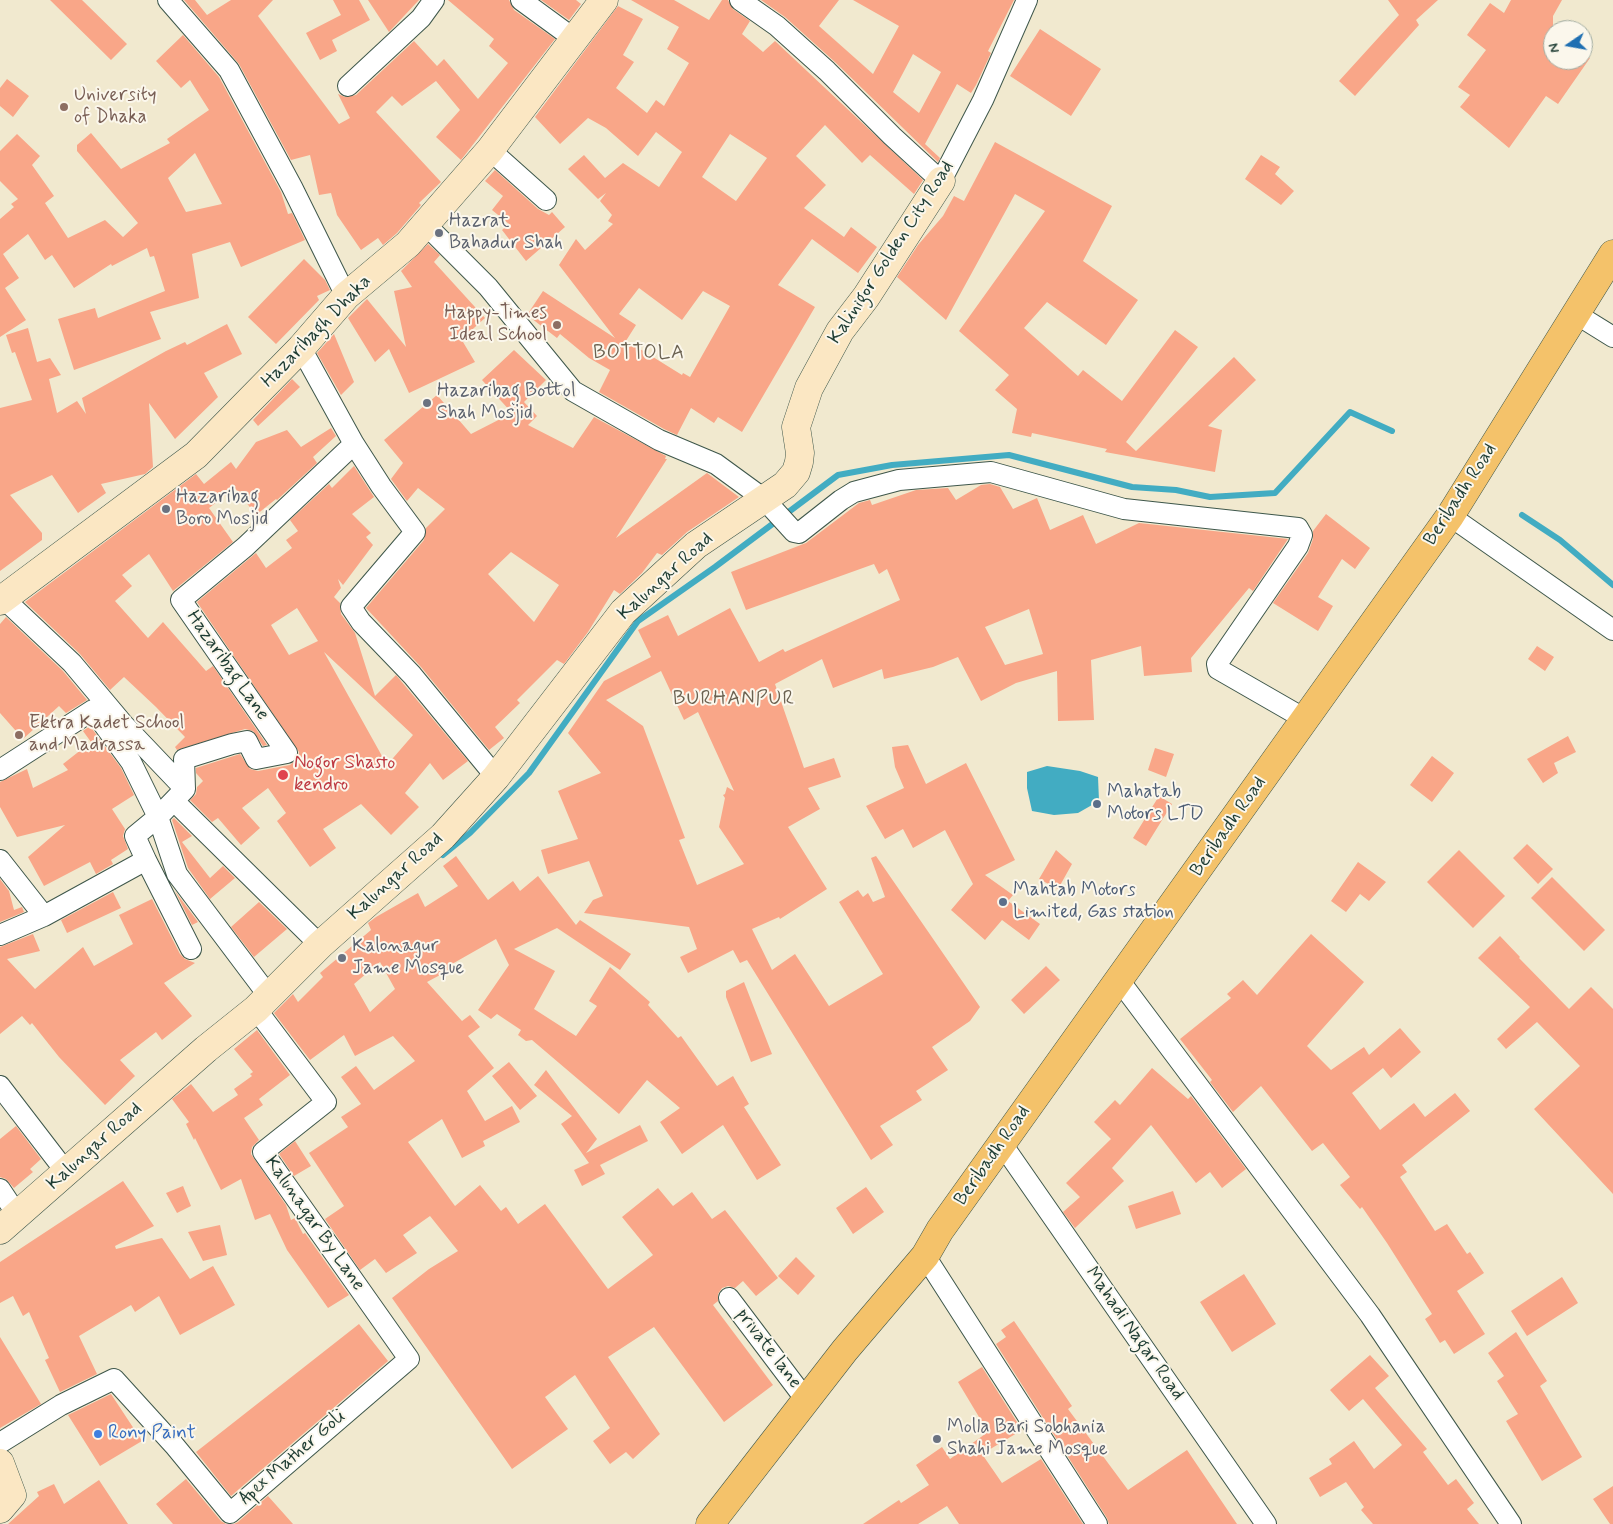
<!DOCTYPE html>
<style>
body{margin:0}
#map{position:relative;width:1613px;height:1524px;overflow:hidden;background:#f1e9cf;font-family:Mynerve,sans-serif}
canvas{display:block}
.north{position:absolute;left:1543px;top:20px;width:50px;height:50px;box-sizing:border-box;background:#fbf7ec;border:1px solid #a3ada2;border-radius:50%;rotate:258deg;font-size:14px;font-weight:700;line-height:20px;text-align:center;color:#1f3d34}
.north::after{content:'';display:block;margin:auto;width:18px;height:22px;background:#1f6fb2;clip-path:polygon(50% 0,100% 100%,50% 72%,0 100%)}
</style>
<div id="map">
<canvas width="1613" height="1524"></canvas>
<div class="north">N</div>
</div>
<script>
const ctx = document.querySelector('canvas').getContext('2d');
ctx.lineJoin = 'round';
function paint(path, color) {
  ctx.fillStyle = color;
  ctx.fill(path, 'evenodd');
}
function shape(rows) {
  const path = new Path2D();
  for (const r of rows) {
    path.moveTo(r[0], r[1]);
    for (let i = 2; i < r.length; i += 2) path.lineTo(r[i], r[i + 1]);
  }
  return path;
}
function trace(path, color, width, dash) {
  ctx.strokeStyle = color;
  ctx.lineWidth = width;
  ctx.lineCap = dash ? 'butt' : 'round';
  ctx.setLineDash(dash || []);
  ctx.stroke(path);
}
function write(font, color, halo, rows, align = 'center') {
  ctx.font = font + ' Mynerve,sans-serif';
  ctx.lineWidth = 4;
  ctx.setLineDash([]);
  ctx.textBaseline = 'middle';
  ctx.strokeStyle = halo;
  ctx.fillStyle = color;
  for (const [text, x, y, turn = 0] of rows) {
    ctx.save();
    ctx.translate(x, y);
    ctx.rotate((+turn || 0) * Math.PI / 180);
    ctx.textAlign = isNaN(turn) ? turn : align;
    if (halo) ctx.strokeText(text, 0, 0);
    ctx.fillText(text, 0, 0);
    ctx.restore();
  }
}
paint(shape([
 [1047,766,1080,771,1098,777,1099,801,1078,813,1054,815,1032,811,1027,788,1027,772]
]), '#42acc2');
trace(shape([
 [1522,515,1560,540,1613,585],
 [443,855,470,833,529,773,638,621,715,567,838,475,892,465,1009,455,1132,487,1176,490,1210,497,1275,493,1350,412,1392,431]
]), '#42acc2', 6);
paint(shape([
 [50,0,82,0,127,44,111,60],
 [184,0,195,0,207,15,231,0,273,0,258,16,339,124,350,118,338,94,345,97,356,95,414,41,437,66,444,59,478,99,508,63,489,46,494,39,448,0,509,0,514,10,555,39,461,160,436,137,460,110,436,81,402,106,392,96,376,112,441,182,419,203,421,205,397,233,383,245,378,238,361,250,337,215,331,193,319,195,310,155,291,160,239,64],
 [333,0,359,0,370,20,332,40,337,51,320,60,306,33,341,15],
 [368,0,419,0,389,32],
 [541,0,576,0,581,4,569,20],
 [631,0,674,0,709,20,722,0,728,0,733,9,750,21,742,34,763,52,775,41,923,180,914,194,870,155,862,163,825,125,796,156,826,185,804,208,844,237,851,227,877,247,858,273,812,239,778,285,815,307,742,432,718,417,714,423,691,408,677,435,664,429,599,392,610,370,589,358,560,334,557,338,527,315,543,291,615,338,559,265,576,239,585,250,613,224,608,221,612,215,600,201,606,193,598,199,568,169,584,155,605,178,623,163,659,187,682,152,656,132,638,156,606,128,588,118,560,144,535,117,618,6,643,19,623,55,634,62,616,88,647,113,656,100,664,106,689,63,667,49,679,27],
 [730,134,767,158,736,201,702,177],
 [639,288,682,320,703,291,730,306,690,377,683,373,682,375,632,344,629,347,624,344,636,325,619,314],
 [761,0,839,0,819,26,873,74,899,26,853,0,1014,0,988,51,991,53,976,85,971,93,957,84,925,144,940,158,938,162,835,62,785,17],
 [913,54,941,72,919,113,893,92],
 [1388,0,1438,0,1416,20,1419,25,1355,96,1339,81,1399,15],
 [1511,0,1562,0,1553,16,1553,60,1583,60,1583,53,1590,58,1558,104,1546,96,1509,148,1460,107,1470,95,1458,87,1486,50,1467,35,1490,3,1504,13],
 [1040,29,1101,69,1071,116,1010,76],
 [183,35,219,77,281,192,288,214,292,213,305,240,241,267,230,242,192,254,199,298,150,312,161,339,74,370,58,319,95,308,98,318,165,291,154,256,150,257,147,248,112,266,111,264,74,288,52,255,45,260,28,234,3,254,19,278,5,288,26,320,0,337,0,219,14,207,11,204,18,199,0,181,0,151,17,134,40,156,32,165,54,196,45,203,68,238,105,220,123,237,138,223,77,151,77,145,91,133,121,169,170,143,167,139,209,110,190,80,181,88,156,61],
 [195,153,222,204,186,212,168,178],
 [7,79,29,96,13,117,0,106,0,88],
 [995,142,1112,206,1083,261,1138,300,1106,345,1047,302,1024,328,1078,376,1083,370,1122,401,1175,330,1198,347,1126,442,1136,451,1234,357,1256,380,1208,426,1222,430,1215,472,1105,452,1107,449,1032,433,1031,437,1012,433,1017,409,995,390,1009,375,959,331,1045,211,1015,194,946,320,897,277,918,245,943,216,954,196,964,201],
 [1261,155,1280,167,1275,174,1294,191,1281,205,1245,179],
 [495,170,538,209,549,215,552,212,565,227,526,261,502,230,509,224,492,210,503,196,485,181],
 [428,244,440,255,434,262,485,318,464,337,466,340,463,342,475,362,409,393,389,349,375,362,348,318,367,299,406,347,394,291,412,287,401,271],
 [304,259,325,280,330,290,317,296,319,300,276,344,248,317],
 [227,324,242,354,204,373,218,397,175,439,149,403,153,467,145,474,101,484,106,493,78,513,52,475,10,495,42,533,42,540,0,571,0,408,32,400,15,352,12,353,6,335,28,328,37,362,50,358,61,375,49,379,57,413,77,401,86,414,82,398,166,351,185,342,187,345],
 [334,334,354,382,341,395,317,353],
 [514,350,546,380,524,402,537,416,528,425,573,448,594,417,666,456,665,459,667,459,616,538,707,473,739,497,687,532,662,555,657,553,642,573,620,594,614,590,588,632,564,664,557,660,517,700,520,703,495,727,504,738,489,750,421,667,366,608,424,540,426,528,445,509,418,488,407,501,391,479,403,463,384,440,437,395,471,434,512,413,482,380],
 [511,552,559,585,534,622,488,574],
 [292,379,300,387,258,426,253,420],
 [331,428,336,436,313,457,317,463,277,500,276,499,256,515,235,488,209,508,233,542,173,591,149,554,122,575,132,586,115,601,148,638,163,622,206,671,213,666,267,745,263,746,253,731,245,729,177,750,175,747,185,737,156,707,124,677,110,690,80,654,25,602,196,474,204,484,231,462,236,469,256,442,287,430,301,447],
 [354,466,374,497,352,514,371,533,366,537,373,545,343,585,338,579,341,588,334,597,340,603,341,614,355,633,375,696,396,675,468,761,443,780,430,763,405,793,419,807,391,835,361,804,323,829,336,848,310,867,277,821,286,813,268,788,242,808,260,828,241,845,218,818,212,822,190,800,196,794,197,787,203,781,196,773,196,768,240,754,250,769,258,771,290,765,298,758,299,752,197,602,256,553,266,568,292,548,286,540,298,531,290,520,329,484,332,488],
 [297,608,318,641,289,655,271,625],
 [324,652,413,735,387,765],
 [990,484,1000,487,1013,509,1037,498,1050,530,1083,515,1096,544,1139,523,1288,539,1253,591,1249,588,1191,658,1192,672,1144,676,1141,646,1091,660,1094,720,1058,721,1057,671,1016,683,981,701,958,657,933,667,884,679,882,669,833,688,822,659,775,684,804,768,834,758,841,777,808,788,820,809,788,827,827,889,780,919,779,917,752,929,772,970,795,954,829,1006,883,974,839,902,858,890,863,897,868,893,873,902,885,897,871,858,876,856,980,1007,970,1021,932,1047,948,1070,916,1091,922,1100,880,1126,893,1145,871,1160,747,960,740,963,733,950,688,973,680,957,697,949,689,927,584,913,593,900,603,896,589,861,548,874,541,850,578,839,558,791,601,773,568,733,604,681,651,657,638,630,668,615,678,636,730,608,759,662,783,649,785,652,900,600,887,569,879,574,874,564,746,610,731,572,806,543,859,503,870,500,872,505,916,490,948,488,956,500,981,485],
 [1029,609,1043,654,1005,665,985,627],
 [661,671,684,720,698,712,734,791,727,787,725,794,723,795,725,798,719,827,744,864,697,885,679,840,685,838,643,726,606,700],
 [1326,514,1370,548,1355,569,1342,559,1318,597,1333,606,1318,631,1273,603,1308,553,1313,539,1313,531],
 [6,617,63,671,87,700,66,713,59,706,23,739,0,713,0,624],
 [1537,646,1554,657,1545,671,1528,659],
 [90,726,121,768,134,795,112,809,125,829,123,836,128,849,111,860,113,864,96,874,90,862,44,886,28,857,65,825,17,837,0,807,0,782,27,769,33,788,68,770,63,764,91,742,83,731],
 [1568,736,1576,752,1554,763,1558,773,1543,783,1527,759],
 [908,745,926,784,966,763,1015,860,985,875,1013,895,1008,901,1040,924,1029,940,1002,920,985,940,951,910,973,884,945,830,913,848,903,829,885,839,866,806,904,788,895,767,892,747],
 [1155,748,1174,754,1166,777,1148,770],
 [1432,756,1454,773,1432,802,1410,785],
 [1159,796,1172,804,1146,846,1133,838],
 [174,818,192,836,182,842,210,878,223,866,235,878,210,899,188,868,172,820],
 [1527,844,1553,869,1538,884,1513,858],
 [1056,850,1072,864,1058,889,1039,879],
 [1459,850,1505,896,1473,928,1427,882],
 [456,856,488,900,513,881,520,891,538,876,576,925,580,920,631,954,620,970,557,928,514,949,555,971,534,1009,576,1036,597,1006,589,1001,610,967,650,1002,648,1005,678,1038,681,1036,717,1086,733,1076,749,1104,744,1107,781,1165,757,1180,723,1125,682,1154,660,1122,680,1108,647,1080,619,1114,532,1040,526,1041,518,1035,521,1030,497,1014,491,1019,478,1010,509,965,496,939,452,964,453,968,427,982,462,1021,470,1015,480,1027,468,1036,494,1068,467,1091,485,1121,512,1106,520,1122,483,1141,485,1146,462,1158,442,1119,408,1142,455,1206,480,1185,501,1211,506,1207,518,1224,545,1204,608,1289,653,1255,622,1217,658,1188,673,1206,692,1192,712,1219,725,1210,778,1278,756,1296,743,1281,735,1288,728,1286,722,1288,718,1294,718,1301,713,1305,773,1385,724,1422,654,1327,608,1357,660,1434,633,1459,626,1452,610,1464,593,1441,610,1428,575,1375,545,1397,568,1429,512,1469,392,1298,429,1269,458,1251,430,1216,403,1235,417,1253,386,1273,375,1259,360,1270,325,1219,344,1206,309,1153,348,1127,341,1117,361,1104,341,1077,356,1066,374,1090,415,1061,393,1036,355,1056,344,1035,310,1060,274,1013,293,994,298,1002,323,977,320,973,371,930,368,923,376,917,418,893,425,907,458,886,443,866],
 [380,962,395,989,370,1012,354,984],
 [1358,862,1386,882,1369,901,1360,894,1346,912,1331,901],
 [1552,877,1605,930,1584,951,1531,898],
 [0,879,9,891,14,910,22,907,24,912,0,922],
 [175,891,198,922,192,925],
 [113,892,121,908,67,933,61,920],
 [152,899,180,954,185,959,195,963,164,983,192,1016,162,1040,156,1032,120,1060,135,1076,105,1105,59,1057,32,1023,30,1025,22,1016,0,1034,0,947,33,934,40,951,7,959,35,989,83,947,94,966,133,944,119,915],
 [259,902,287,929,254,957,231,927],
 [1311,934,1364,982,1307,1046,1331,1070,1364,1047,1369,1055,1400,1028,1421,1052,1391,1078,1383,1068,1352,1093,1380,1130,1414,1103,1425,1117,1455,1093,1470,1111,1402,1165,1407,1172,1400,1177,1435,1231,1447,1224,1467,1254,1470,1252,1484,1273,1457,1291,1485,1334,1454,1354,1445,1340,1440,1343,1425,1319,1432,1314,1387,1243,1362,1207,1360,1209,1340,1185,1350,1177,1323,1143,1312,1151,1261,1086,1233,1112,1210,1082,1212,1080,1180,1039,1231,998,1227,994,1243,980,1257,995],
 [1500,936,1520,957,1519,958,1569,1009,1591,987,1613,1009,1613,1194,1534,1109,1580,1066,1537,1022,1506,1049,1497,1039,1530,1007,1478,958],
 [1046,966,1060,980,1024,1014,1011,1000],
 [744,982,772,1054,751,1062,726,997,726,991],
 [257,1030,290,1075,259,1099,263,1105,244,1118,259,1140,252,1147,251,1154,286,1205,291,1220,295,1218,303,1234,305,1233,349,1295,328,1308,287,1250,270,1214,255,1220,241,1179,221,1190,195,1138,194,1140,186,1124,189,1122,172,1099,191,1084,213,1112,238,1095,234,1089,252,1076,250,1074,253,1072,234,1049],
 [509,1062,537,1096,520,1110,492,1076],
 [1152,1068,1188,1099,1191,1096,1246,1169,1222,1188,1210,1172,1196,1183,1151,1125,1112,1168,1124,1181,1075,1228,1063,1212,1080,1197,1066,1183,1111,1139,1094,1122,1115,1100,1120,1105],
 [546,1070,597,1139,586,1153,640,1125,648,1141,600,1165,605,1174,582,1186,574,1170,589,1163,561,1124,572,1116,534,1085],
 [16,1126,41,1159,30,1169,33,1172,14,1188,6,1179,0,1177,0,1139],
 [295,1141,311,1166,294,1176,279,1154],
 [123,1181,154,1226,115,1246,116,1249,162,1238,190,1279,213,1266,235,1305,180,1335,159,1296,135,1312,131,1305,79,1336,97,1374,60,1392,45,1360,49,1358,29,1312,23,1316,13,1296,0,1303,0,1262],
 [183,1186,191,1206,177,1213,166,1193],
 [866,1187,884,1212,853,1234,836,1208],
 [1173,1191,1181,1214,1136,1229,1128,1206],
 [220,1225,227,1255,203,1261,188,1232],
 [796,1257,815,1276,798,1295,778,1276],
 [1244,1274,1276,1324,1232,1352,1200,1302],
 [1562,1277,1578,1303,1527,1336,1511,1311],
 [1014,1321,1072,1406,1068,1409,1128,1490,1187,1450,1237,1524,1109,1524,1107,1518,996,1344,1006,1337,1001,1330],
 [359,1324,388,1361,231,1496,196,1452],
 [1516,1332,1547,1381,1540,1386,1582,1457,1542,1481,1506,1421,1518,1414,1497,1381,1504,1376,1488,1353],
 [0,1337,41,1404,0,1428],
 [1370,1355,1389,1376,1375,1388,1427,1449,1423,1452,1448,1485,1456,1479,1474,1503,1467,1509,1479,1524,1373,1524,1361,1510,1364,1507,1346,1482,1320,1497,1309,1478,1332,1464,1329,1459,1354,1441,1374,1469,1402,1445,1363,1399,1349,1411,1330,1390],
 [982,1367,1022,1430,982,1454,1002,1483,1041,1459,1083,1524,959,1524,947,1506,918,1524,863,1524,899,1500,901,1503,929,1485,916,1465,942,1447,950,1459,988,1432,958,1382],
 [111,1394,142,1441,100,1466,68,1415],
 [186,1479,221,1521,226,1524,173,1524,156,1504],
 [99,1480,128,1524,8,1524,39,1496,37,1492,54,1484,64,1504],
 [1613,1486,1613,1524,1610,1524,1593,1499],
 [268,1496,293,1524,234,1524,238,1522]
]), '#f9a688');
const street = shape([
 [168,0,229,70,292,187,346,296],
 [521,0,573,38],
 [740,0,777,26,827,71,892,136,941,181,983,100,1027,0],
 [348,86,421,18,434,0],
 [490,150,546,200],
 [425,224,488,287,573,391,659,440,716,464,764,499,794,532,799,533,841,500,854,492,899,480,991,472,1124,509,1298,528,1302,535,1298,546,1217,664,1218,669,1305,719],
 [1576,314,1613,337],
 [301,348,354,444,381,486,415,532,351,607,361,622,412,675,496,777],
 [1450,516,1613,630],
 [3,598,72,663,124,725,185,789],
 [0,770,93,710,131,762,158,817,177,874,268,995],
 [174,801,320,945],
 [0,860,44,916],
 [146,860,191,949],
 [0,935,44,916,146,860,135,836,158,817,185,789,184,759,232,744,247,741,256,759,287,753,181,600,245,547,354,444],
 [1119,980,1370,1315,1511,1524],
 [0,1086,66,1172],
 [1002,1144,1266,1524],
 [0,1189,18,1216],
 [925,1256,1097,1524],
 [729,1298,806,1400],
 [0,1443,61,1405,114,1379,174,1445,230,1513,409,1359,263,1152,326,1102,256,1009]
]);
const secondary = shape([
 [0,601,196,455,301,348,346,296,408,244,490,150,604,0],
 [0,1230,206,1049,256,1009,320,945,443,836,496,777,623,612,696,545,785,485,796,472,799,462,800,453,796,427,809,388,840,331,866,297,941,181],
 [0,1463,12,1495,0,1509]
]);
const highway = shape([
 [710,1524,845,1350,925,1256,940,1230,1450,516,1613,254]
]);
trace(street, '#3e574b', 22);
trace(secondary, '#3e574b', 29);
trace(highway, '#3e574b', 29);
trace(street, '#fff', 20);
trace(secondary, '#fbe7c3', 28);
trace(highway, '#f4c26a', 28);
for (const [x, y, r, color] of [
 [64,107,5,"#8d6e63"],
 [439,233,5,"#6b7280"],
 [557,325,5,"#8d6e63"],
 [427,403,5,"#6b7280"],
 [166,509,5,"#6b7280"],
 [19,735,5,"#8d6e63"],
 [283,775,6,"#e0444e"],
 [1097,804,5,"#5c6f8a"],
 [1003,902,5,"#5c6f8a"],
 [342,958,5,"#6b7280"],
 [98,1434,5,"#3f7fe0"],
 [937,1439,5,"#6b7280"]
]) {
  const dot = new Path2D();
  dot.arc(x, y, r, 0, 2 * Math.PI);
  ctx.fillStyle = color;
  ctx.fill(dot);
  trace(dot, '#fbf7ec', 2);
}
write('19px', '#785e54', '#fbf7ec', [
 ["University",74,96],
 ["of Dhaka",74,118],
 ["Happy-Times",547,314,"right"],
 ["Ideal School",547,336,"right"],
 ["Ektra Kadet School",29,724],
 ["and Madrassa",29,746]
], 'left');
write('19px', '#5b616d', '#fbf7ec', [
 ["Hazrat",449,222],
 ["Bahadur Shah",449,244],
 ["Hazaribag Bottol",437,392],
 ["Shah Mosjid",437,414],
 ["Hazaribag",176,498],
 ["Boro Mosjid",176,520],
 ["Kalonagur",352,947],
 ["Jame Mosque",352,969],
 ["Molla Bari Sobhania",947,1428],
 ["Shahi Jame Mosque",947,1450]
], 'left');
write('19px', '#1f3d34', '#fbf7ec', [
 ["Kalinigor Golden City Road",892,253,-57],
 ["Hazaribagh Dhaka",317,332,-46],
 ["Beribadh Road",1461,495,-57],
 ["Kalungar Road",666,577,-42],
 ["Hazaribag Lane",227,666,55],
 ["Beribadh Road",1229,827,-55],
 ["Kalungar Road",396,877,-42],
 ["Kalungar Road",95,1147,-42],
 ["Beribadh Road",993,1156,-55],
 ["Kalunagar By Lane",314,1224,55],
 ["Mahadi Nagar Road",1134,1334,55],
 ["private lane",768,1349,53],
 ["Apex Mather Goli",293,1458,-41]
]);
write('19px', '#be3a42', '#fbf7ec', [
 ["Nogor Shasto",294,764],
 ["kendro",294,786]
], 'left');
write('19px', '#4e5e75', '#fbf7ec', [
 ["Mahatab",1107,793],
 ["Motors LTD",1107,815],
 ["Mahtab Motors",1013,891],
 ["Limited, Gas station",1013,913]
], 'left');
write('19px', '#366cbe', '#fbf7ec', [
 ["Rony Paint",108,1434]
], 'left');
ctx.letterSpacing = '1px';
write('20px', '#6b6251', '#fbf7ec', [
 ["BOTTOLA",639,354],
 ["BURHANPUR",734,700]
]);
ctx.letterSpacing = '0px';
</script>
